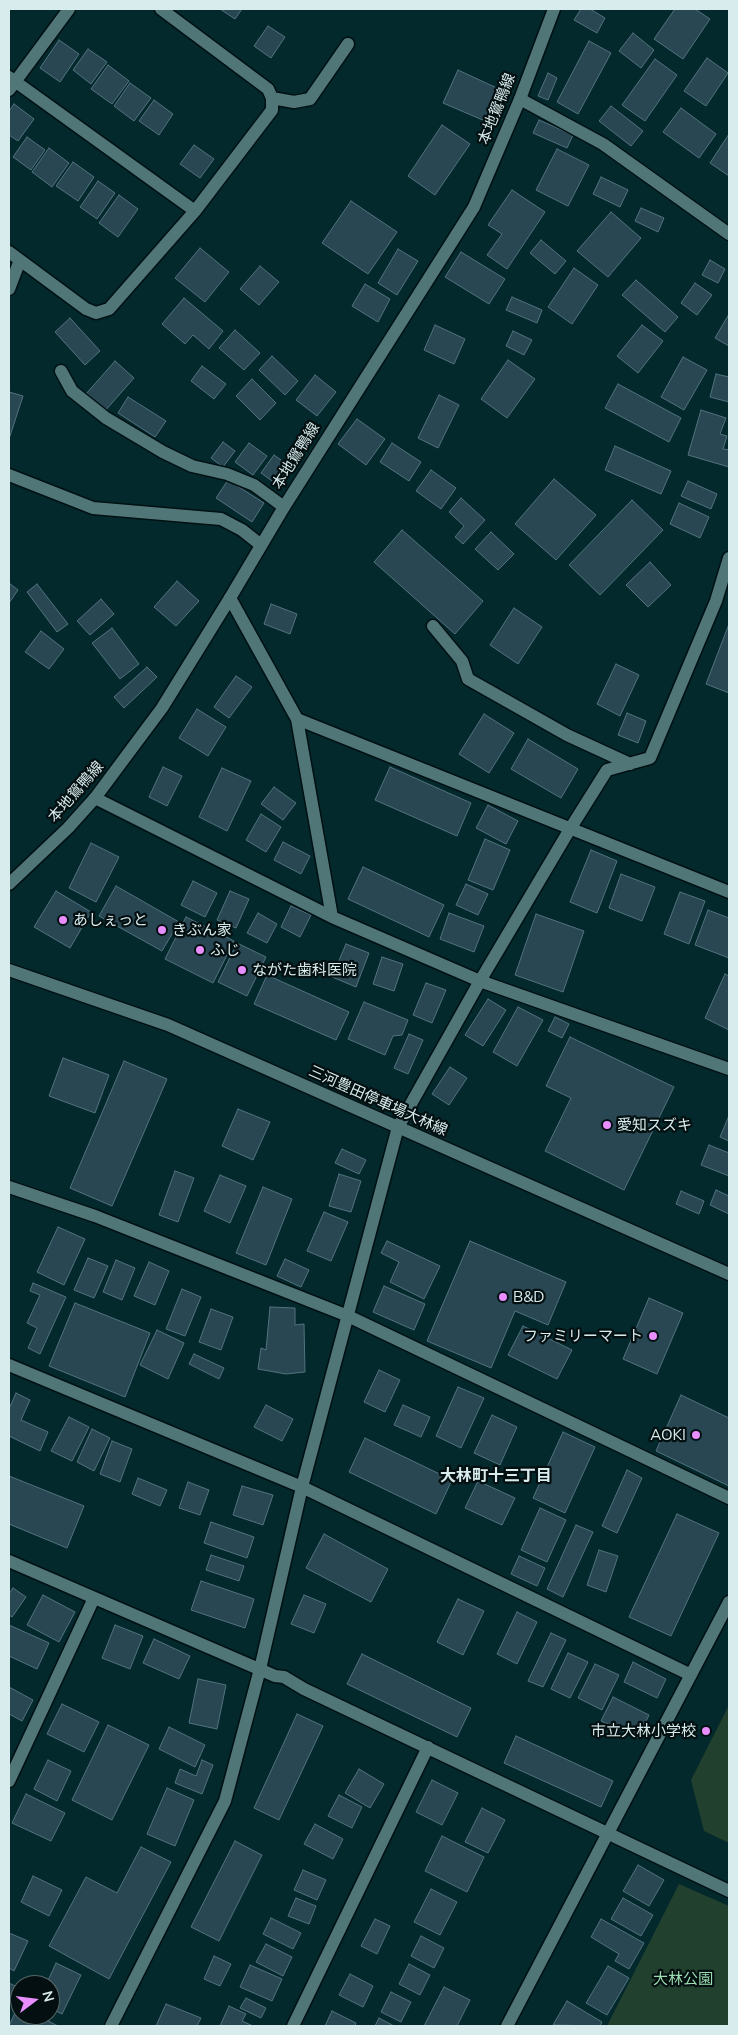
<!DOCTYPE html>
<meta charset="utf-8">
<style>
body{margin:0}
#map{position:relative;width:738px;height:2035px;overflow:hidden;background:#03292c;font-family:Mulish,sans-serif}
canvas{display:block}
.frame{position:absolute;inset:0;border:10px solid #d8ebed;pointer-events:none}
.north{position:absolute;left:10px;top:1975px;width:50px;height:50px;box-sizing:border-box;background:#030f10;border:1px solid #586768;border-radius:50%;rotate:75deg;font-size:14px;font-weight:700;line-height:20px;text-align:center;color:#d8ebed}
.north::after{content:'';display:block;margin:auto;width:18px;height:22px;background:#e88eff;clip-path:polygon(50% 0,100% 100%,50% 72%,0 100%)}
</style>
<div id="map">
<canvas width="738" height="2035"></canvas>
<div class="frame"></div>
<div class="north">N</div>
</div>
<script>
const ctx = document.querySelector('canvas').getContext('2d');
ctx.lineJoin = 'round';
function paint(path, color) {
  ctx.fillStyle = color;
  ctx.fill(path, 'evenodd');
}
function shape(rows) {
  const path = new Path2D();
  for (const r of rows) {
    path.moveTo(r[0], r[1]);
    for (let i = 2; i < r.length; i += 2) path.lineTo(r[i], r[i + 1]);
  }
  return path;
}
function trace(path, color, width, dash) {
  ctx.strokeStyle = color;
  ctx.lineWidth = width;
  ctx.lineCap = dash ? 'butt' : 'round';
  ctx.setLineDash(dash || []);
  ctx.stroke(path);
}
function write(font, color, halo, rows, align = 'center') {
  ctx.font = font + ' Mulish,"Noto Sans JP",sans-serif';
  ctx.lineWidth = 4.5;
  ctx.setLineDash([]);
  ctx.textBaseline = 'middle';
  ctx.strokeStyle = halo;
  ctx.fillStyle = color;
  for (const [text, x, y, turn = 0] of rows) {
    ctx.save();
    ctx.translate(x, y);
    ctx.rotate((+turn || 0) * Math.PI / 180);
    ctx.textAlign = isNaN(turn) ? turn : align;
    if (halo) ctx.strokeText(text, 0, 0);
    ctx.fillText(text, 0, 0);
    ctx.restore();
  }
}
paint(shape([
 [729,1705,729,1843,704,1831,691,1780],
 [679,1884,729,1906,729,2026,607,2026]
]), '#21402d');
const building = shape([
 [220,9,242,9,235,19,220,9],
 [581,9,590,9,605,18,597,33,574,20,581,9],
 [675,9,695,9,710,19,683,59,654,39,675,9],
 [268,26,285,37,271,58,254,46,268,26],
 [633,33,654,50,641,68,619,51,633,33],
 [59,40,79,54,60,82,40,68,59,40],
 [589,41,611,53,578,114,557,102,589,41],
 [88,49,107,62,91,84,73,70,88,49],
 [707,58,728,73,706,106,684,91,707,58],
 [655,59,677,75,645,121,622,105,655,59],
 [108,65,129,81,112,104,91,89,108,65],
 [458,70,499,89,485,121,443,103,458,70],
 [548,73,557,78,548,100,538,96,548,73],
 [130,83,151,98,134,121,114,106,130,83],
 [154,100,173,114,159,135,139,121,154,100],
 [14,104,34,119,18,141,9,135,9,111,14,104],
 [611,106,643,131,631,146,599,121,611,106],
 [681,108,716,134,699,158,663,132,681,108],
 [539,120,573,135,567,148,533,133,539,120],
 [442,125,470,144,435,195,408,176,442,125],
 [729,134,729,176,710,163,729,134],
 [27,137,45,150,31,170,13,157,27,137],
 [194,145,214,159,200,178,180,164,194,145],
 [49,148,69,163,52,187,32,172,49,148],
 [557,149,589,165,568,206,536,190,557,149],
 [73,162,94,177,78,201,56,186,73,162],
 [601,177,628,190,620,207,593,194,601,177],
 [98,181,115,193,97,219,80,207,98,181],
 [512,190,545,212,507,269,487,255,502,234,488,225,512,190],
 [119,195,138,209,118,237,99,223,119,195],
 [351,201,397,232,368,274,322,243,351,201],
 [641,208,664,218,658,232,635,221,641,208],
 [611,212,641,238,608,277,577,251,611,212],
 [541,240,566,261,555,274,530,253,541,240],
 [200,248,229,272,205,302,175,278,200,248],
 [398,249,418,261,397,295,378,283,398,249],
 [461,252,505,279,489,304,445,277,461,252],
 [710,260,725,269,718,283,702,275,710,260],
 [260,266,279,282,259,305,240,289,260,266],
 [574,268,598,285,572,324,548,307,574,268],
 [636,280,678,317,665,332,622,295,636,280],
 [695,283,712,295,697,315,681,303,695,283],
 [365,284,390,299,378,322,352,306,365,284],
 [512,297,542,310,537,323,506,310,512,297],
 [184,298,223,331,209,349,193,335,185,344,162,324,184,298],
 [729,314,729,346,715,338,729,314],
 [70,318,100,351,85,365,55,332,70,318],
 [435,325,465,339,454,364,424,350,435,325],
 [642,325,663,341,638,373,617,356,642,325],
 [235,330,260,353,244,370,219,348,235,330],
 [513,331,532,340,524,355,506,346,513,331],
 [272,356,298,381,285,395,259,370,272,356],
 [683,357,707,370,684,410,661,397,683,357],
 [508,360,535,379,507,418,481,399,508,360],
 [115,361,134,378,104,412,85,395,115,361],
 [202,366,226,384,214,399,191,381,202,366],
 [716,374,729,377,729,402,710,397,716,374],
 [315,375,336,392,317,416,296,400,315,375],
 [252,379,276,403,260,420,236,396,252,379],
 [618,384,681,418,669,442,605,408,618,384],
 [9,392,23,396,9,439,9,392],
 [439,395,459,405,438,448,418,438,439,395],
 [128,397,166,421,155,437,118,413,128,397],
 [701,410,726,418,720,434,727,436,723,449,729,450,729,467,688,455,701,410],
 [357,419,385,439,366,465,338,444,357,419],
 [223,442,235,451,223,467,211,458,223,442],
 [249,443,267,456,253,475,235,462,249,443],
 [392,443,421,462,409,481,380,462,392,443],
 [615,446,671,471,661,494,605,470,615,446],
 [274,455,291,467,279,486,261,473,274,455],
 [431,470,456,488,441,509,416,491,431,470],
 [554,479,596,515,556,560,515,524,554,479],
 [228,480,264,503,252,522,216,498,228,480],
 [688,481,717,494,711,509,681,496,688,481],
 [461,498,485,520,463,544,455,537,464,526,449,512,461,498],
 [632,500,663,530,600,595,569,565,632,500],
 [679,503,709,517,700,538,670,524,679,503],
 [402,530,483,601,455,634,374,562,402,530],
 [491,532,514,554,498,570,475,549,491,532],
 [650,562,671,585,648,607,626,585,650,562],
 [177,581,199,601,176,626,154,607,177,581],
 [9,583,18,590,9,603,9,583],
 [37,584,68,624,57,632,27,592,37,584],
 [101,599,114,614,90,635,77,621,101,599],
 [271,604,297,614,290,634,264,624,271,604],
 [514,608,542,627,518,664,490,645,514,608],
 [729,624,729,693,706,684,729,624],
 [112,628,139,664,120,679,92,643,112,628],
 [41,631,64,649,49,669,25,652,41,631],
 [616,664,639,675,620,716,597,704,616,664],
 [147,667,157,677,124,708,114,697,147,667],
 [236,676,252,687,229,718,214,707,236,676],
 [197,709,226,727,208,756,179,738,197,709],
 [627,713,646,721,638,743,618,735,627,713],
 [484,714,514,733,489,773,459,754,484,714],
 [528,739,578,769,561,798,511,769,528,739],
 [163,767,182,776,167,806,149,797,163,767],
 [390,767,471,803,457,836,375,800,390,767],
 [222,768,251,781,227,831,199,817,222,768],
 [274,787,296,803,283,820,261,804,274,787],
 [488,805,518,821,506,844,476,828,488,805],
 [261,814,281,827,266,852,246,840,261,814],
 [485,839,510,850,493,890,468,880,485,839],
 [283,842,310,856,301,874,274,860,283,842],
 [91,843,119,857,96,902,69,888,91,843],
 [591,850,617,861,597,913,570,902,591,850],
 [363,867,444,905,429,937,348,899,363,867],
 [621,874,655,887,642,921,609,908,621,874],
 [193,881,217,893,205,917,181,905,193,881],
 [466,884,488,894,478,915,456,905,466,884],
 [116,886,179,922,162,951,99,916,116,886],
 [56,891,91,912,70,948,34,927,56,891],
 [230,891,249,899,236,928,217,920,230,891],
 [680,892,705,901,689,944,664,934,680,892],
 [291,906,311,915,300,937,281,927,291,906],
 [708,910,729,918,729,958,695,945,708,910],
 [258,913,277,924,267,943,247,933,258,913],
 [449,913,484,926,474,952,440,939,449,913],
 [536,914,584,931,563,992,515,975,536,914],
 [186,917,234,941,213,983,165,959,186,917],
 [237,943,266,957,247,996,218,982,237,943],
 [346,944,369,953,356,987,332,977,346,944],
 [382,957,403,964,394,991,373,984,382,957],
 [725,974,729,976,729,1030,705,1018,725,974],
 [267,975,349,1012,336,1040,254,1004,267,975],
 [426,983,446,990,432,1023,413,1015,426,983],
 [488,999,506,1010,483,1046,465,1035,488,999],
 [364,1002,408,1020,402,1035,393,1036,385,1055,348,1039,364,1002],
 [518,1007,543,1020,517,1066,493,1052,518,1007],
 [555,1017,569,1024,562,1038,548,1031,555,1017],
 [409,1034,423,1040,408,1074,394,1068,409,1034],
 [570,1037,674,1087,624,1190,545,1151,571,1098,546,1086,570,1037],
 [63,1058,109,1075,95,1113,49,1096,63,1058],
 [124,1061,167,1079,112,1206,70,1188,124,1061],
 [450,1067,467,1078,449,1105,432,1094,450,1067],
 [238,1109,270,1122,253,1160,222,1146,238,1109],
 [728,1118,729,1119,729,1141,720,1137,728,1118],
 [709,1145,729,1153,729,1176,701,1165,709,1145],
 [342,1149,366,1160,359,1174,335,1163,342,1149],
 [175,1171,194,1178,178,1222,159,1215,175,1171],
 [339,1174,361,1181,351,1212,329,1206,339,1174],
 [220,1175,246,1186,230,1223,204,1211,220,1175],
 [263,1187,292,1199,266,1265,236,1253,263,1187],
 [716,1190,729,1196,729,1214,710,1205,716,1190],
 [681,1191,704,1201,699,1214,676,1204,681,1191],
 [324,1212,348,1222,331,1261,307,1251,324,1212],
 [58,1227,85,1239,64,1285,37,1272,58,1227],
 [387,1241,440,1266,424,1299,390,1282,399,1262,381,1253,387,1241],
 [470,1241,566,1282,548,1325,515,1311,491,1368,427,1341,470,1241],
 [88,1258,108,1266,94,1298,74,1290,88,1258],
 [285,1259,309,1270,301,1287,277,1276,285,1259],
 [116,1260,135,1268,122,1300,103,1292,116,1260],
 [149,1262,169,1271,155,1305,134,1296,149,1262],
 [33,1283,66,1297,40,1354,28,1348,37,1328,27,1323,40,1295,30,1291,33,1283],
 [384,1286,425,1304,414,1330,373,1312,384,1286],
 [182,1289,201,1297,185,1336,166,1329,182,1289],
 [649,1298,683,1313,657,1374,623,1359,649,1298],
 [75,1303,150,1333,125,1397,49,1366,75,1303],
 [270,1307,295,1308,295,1325,304,1324,305,1372,286,1374,258,1369,261,1348,266,1350,270,1307],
 [211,1309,233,1317,221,1350,199,1342,211,1309],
 [523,1326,572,1350,557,1379,508,1355,523,1326],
 [157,1330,184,1343,168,1379,140,1365,157,1330],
 [194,1354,224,1368,219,1379,189,1364,194,1354],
 [379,1370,400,1380,385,1412,364,1402,379,1370],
 [458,1387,484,1398,461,1448,436,1436,458,1387],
 [16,1393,30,1400,21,1420,48,1432,40,1451,9,1436,9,1409,16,1393],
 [681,1395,729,1418,729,1486,656,1451,681,1395],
 [266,1405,293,1419,282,1441,254,1427,266,1405],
 [403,1405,430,1417,421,1437,394,1425,403,1405],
 [492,1415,517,1427,500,1465,474,1453,492,1415],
 [69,1417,89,1427,72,1461,51,1451,69,1417],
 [92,1429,110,1438,94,1471,77,1462,92,1429],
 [563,1432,595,1447,565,1513,533,1498,563,1432],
 [365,1438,452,1480,436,1514,349,1472,365,1438],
 [112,1441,132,1449,120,1482,100,1474,112,1441],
 [627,1470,642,1478,617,1533,602,1526,627,1470],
 [9,1476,84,1506,67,1548,9,1524,9,1476],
 [138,1478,167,1490,160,1506,132,1494,138,1478],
 [478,1481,515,1498,502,1525,465,1508,478,1481],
 [188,1482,209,1490,200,1515,179,1508,188,1482],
 [242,1486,273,1495,263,1525,233,1515,242,1486],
 [540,1508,566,1520,547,1562,521,1550,540,1508],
 [677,1514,719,1533,671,1636,629,1617,677,1514],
 [211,1522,254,1537,247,1558,204,1543,211,1522],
 [576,1525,593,1532,563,1597,547,1589,576,1525],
 [324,1534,388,1569,371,1602,306,1568,324,1534],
 [599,1550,618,1556,606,1592,587,1585,599,1550],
 [211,1555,244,1566,239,1581,206,1570,211,1555],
 [519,1556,545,1568,537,1586,511,1574,519,1556],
 [201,1581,254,1599,245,1628,191,1610,201,1581],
 [13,1588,26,1597,12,1617,9,1615,9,1594,13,1588],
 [43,1595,75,1612,59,1642,27,1625,43,1595],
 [304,1595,326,1604,314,1633,291,1624,304,1595],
 [458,1599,484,1611,463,1655,437,1642,458,1599],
 [517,1612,537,1622,517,1664,497,1654,517,1612],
 [9,1625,49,1643,37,1669,9,1656,9,1625],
 [115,1625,143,1636,130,1669,102,1658,115,1625],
 [551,1633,566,1640,543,1687,528,1681,551,1633],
 [154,1639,190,1656,179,1679,143,1663,154,1639],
 [568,1653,588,1662,570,1698,551,1689,568,1653],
 [362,1654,471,1708,457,1737,347,1684,362,1654],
 [633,1662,666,1679,657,1698,624,1682,633,1662],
 [595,1664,619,1675,602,1710,578,1698,595,1664],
 [198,1679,226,1685,217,1729,189,1723,198,1679],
 [9,1687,33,1700,22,1721,9,1714,9,1687],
 [613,1697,649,1715,638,1738,601,1721,613,1697],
 [62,1704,99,1722,84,1752,47,1734,62,1704],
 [297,1714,323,1726,279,1820,254,1808,297,1714],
 [108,1725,149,1745,112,1820,72,1800,108,1725],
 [169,1727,205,1745,195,1767,159,1749,169,1727],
 [516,1736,613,1781,601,1807,504,1763,516,1736],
 [48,1760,71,1771,57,1801,34,1789,48,1760],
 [202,1760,213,1765,202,1794,175,1783,180,1769,196,1776,202,1760],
 [359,1769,384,1784,370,1808,345,1793,359,1769],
 [432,1780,458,1793,442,1825,416,1812,432,1780],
 [167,1788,194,1800,175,1846,147,1834,167,1788],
 [26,1794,65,1813,51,1841,12,1823,26,1794],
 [339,1795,362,1807,352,1828,328,1816,339,1795],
 [482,1808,505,1820,488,1853,465,1842,482,1808],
 [315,1824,343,1839,333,1859,304,1844,315,1824],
 [442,1836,484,1857,467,1892,425,1871,442,1836],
 [235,1841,262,1855,219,1941,191,1927,235,1841],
 [141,1847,171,1862,109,1979,49,1946,86,1877,117,1893,141,1847],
 [638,1865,664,1880,649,1906,623,1891,638,1865],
 [303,1870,326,1880,317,1900,294,1890,303,1870],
 [33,1876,62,1890,49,1916,21,1902,33,1876],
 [431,1889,457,1902,440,1935,414,1922,431,1889],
 [296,1898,316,1906,309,1924,288,1916,296,1898],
 [623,1898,653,1915,641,1936,611,1919,623,1898],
 [271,1918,301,1933,293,1949,263,1934,271,1918],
 [375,1919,390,1926,377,1954,361,1946,375,1919],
 [601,1919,644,1943,629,1969,615,1961,619,1954,591,1937,601,1919],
 [9,1933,28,1941,14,1971,9,1968,9,1933],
 [421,1936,444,1948,434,1968,411,1956,421,1936],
 [266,1944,292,1957,283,1976,256,1962,266,1944],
 [214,1956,231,1964,220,1986,204,1979,214,1956],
 [56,1963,81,1975,62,2014,50,2008,50,1985,46,1985,56,1963],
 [409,1964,430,1975,420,1995,399,1984,409,1964],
 [250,1965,282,1979,272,2001,240,1987,250,1965],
 [608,1966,629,1978,607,2015,586,2003,608,1966],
 [350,1974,373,1986,363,2007,339,1995,350,1974],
 [9,1983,15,1986,9,2000,9,1983],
 [444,1987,470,2000,457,2026,424,2026,444,1987],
 [391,1992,411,2002,401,2022,381,2012,391,1992],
 [246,1998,266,2008,261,2018,240,2008,246,1998],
 [567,2001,602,2022,600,2026,553,2025,567,2001],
 [166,2004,201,2018,197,2026,156,2026,166,2004],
 [18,2006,20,2007,20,2015,36,2015,58,2026,9,2026,18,2006],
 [229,2006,246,2014,242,2021,253,2026,220,2026,229,2006],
 [332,2011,356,2023,355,2026,325,2026,332,2011],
 [379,2018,394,2026,375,2026,379,2018]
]);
paint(building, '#294753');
trace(building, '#53727f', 1);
const street = shape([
 [9,77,195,211],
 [9,90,69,9],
 [272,98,294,102,310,99,348,44],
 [520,99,603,144,729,234],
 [9,252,86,309,96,313,109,309,195,211,272,110,272,98,268,89,161,9],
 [9,289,20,260],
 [61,371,72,391,106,418,163,452,192,466,227,474,254,485,284,507],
 [9,475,93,508,221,519,242,530,261,545],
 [230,598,297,719,332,917],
 [433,626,462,661,468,679,567,735,630,764],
 [297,719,729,892],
 [95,798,332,917,480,981,729,1069],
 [9,1187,95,1216,348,1316,729,1498],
 [9,1365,302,1487,691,1675],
 [9,1561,275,1676,284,1677,304,1689,729,1891],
 [9,1781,94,1598],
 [111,2026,225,1801,260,1669,302,1487,398,1127,480,981,570,829,607,770,650,758,716,601,729,558],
 [293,2026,428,1747],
 [507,2026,729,1602]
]);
const secondary = shape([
 [9,884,68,828,95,798,162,708,230,598,284,507,474,207,520,99,554,9],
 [9,970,168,1025,729,1274]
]);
trace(street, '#001113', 15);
trace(secondary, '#001113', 15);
trace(street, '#517678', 12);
trace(secondary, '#517678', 12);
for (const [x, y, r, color] of [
 [63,920,5,"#e88eff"],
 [162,930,5,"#e88eff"],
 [200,950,5,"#e88eff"],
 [242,970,5,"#e88eff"],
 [607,1125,5,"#e88eff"],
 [503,1297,5,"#e88eff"],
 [653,1336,5,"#e88eff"],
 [696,1435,5,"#e88eff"],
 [706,1731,5,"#e88eff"]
]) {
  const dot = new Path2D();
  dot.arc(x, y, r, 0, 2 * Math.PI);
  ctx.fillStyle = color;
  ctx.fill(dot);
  trace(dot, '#030f10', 2);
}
write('15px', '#d8ebed', '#030f10', [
 ["本地鴛鴨線",497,109,-68],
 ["本地鴛鴨線",296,456,-58],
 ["本地鴛鴨線",76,792,-49],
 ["三河豊田停車場大林線",378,1101,24]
]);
write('15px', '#d8ebed', '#030f10', [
 ["あしぇっと",73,920],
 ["きぶん家",172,930],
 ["ふじ",210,950],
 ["ながた歯科医院",252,970],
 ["愛知スズキ",617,1125],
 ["B&D",513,1297],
 ["ファミリーマート",643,1336,"right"],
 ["AOKI",686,1435,"right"],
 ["市立大林小学校",696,1731,"right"]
], 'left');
write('15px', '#9bddb1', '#030f10', [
 ["大林公園",683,1979]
]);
write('bold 16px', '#d8ebed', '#030f10', [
 ["大林町十三丁目",496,1476]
]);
</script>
